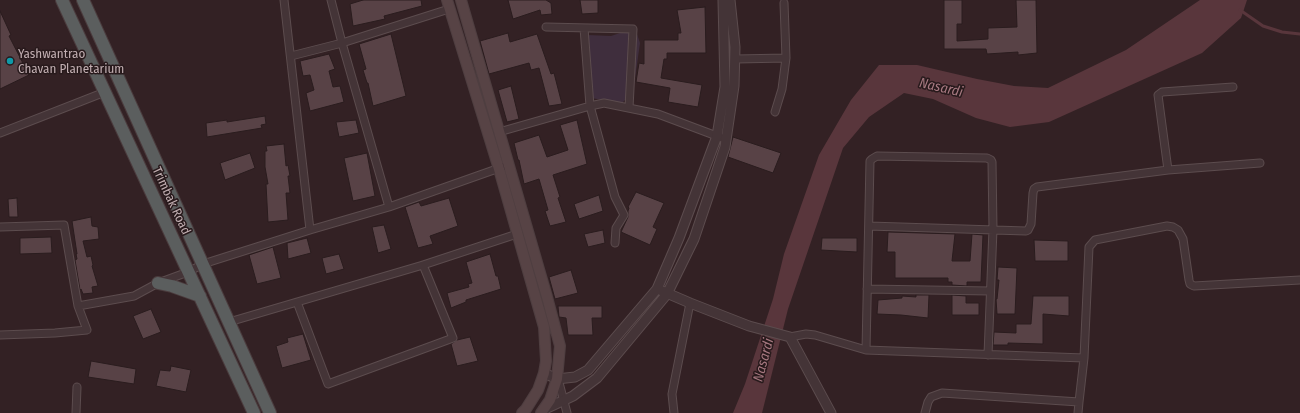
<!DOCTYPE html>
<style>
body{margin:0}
canvas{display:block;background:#332124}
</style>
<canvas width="1300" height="413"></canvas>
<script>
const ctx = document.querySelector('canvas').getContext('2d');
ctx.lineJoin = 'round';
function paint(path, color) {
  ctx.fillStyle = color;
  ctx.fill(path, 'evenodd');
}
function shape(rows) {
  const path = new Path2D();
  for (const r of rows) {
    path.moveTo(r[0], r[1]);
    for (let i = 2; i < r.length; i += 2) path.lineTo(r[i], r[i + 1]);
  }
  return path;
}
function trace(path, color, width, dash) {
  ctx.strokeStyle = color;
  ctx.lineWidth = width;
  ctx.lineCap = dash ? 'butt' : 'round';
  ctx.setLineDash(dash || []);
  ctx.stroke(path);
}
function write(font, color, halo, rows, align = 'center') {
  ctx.font = font + ' "Fira Sans Condensed",sans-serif';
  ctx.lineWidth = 3;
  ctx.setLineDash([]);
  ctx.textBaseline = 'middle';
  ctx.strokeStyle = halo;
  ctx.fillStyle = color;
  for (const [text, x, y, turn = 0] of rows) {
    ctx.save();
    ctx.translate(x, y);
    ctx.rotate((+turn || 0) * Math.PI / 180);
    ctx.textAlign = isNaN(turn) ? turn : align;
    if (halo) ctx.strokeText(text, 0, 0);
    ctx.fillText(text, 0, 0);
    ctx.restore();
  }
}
paint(shape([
 [635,28,640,43,633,92,622,103,591,98,587,35,611,36]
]), '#3f2e3d');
paint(shape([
 [1200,0,1247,0,1241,18,1202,53,1049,122,1010,127,976,118,933,99,904,93,869,117,843,148,788,309,762,413,733,413,745,384,773,299,784,254,819,155,851,100,879,65,917,65,977,79,1014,86,1048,88,1126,50]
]), '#59363c');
trace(shape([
 [1240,10,1263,26,1282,32,1300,34]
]), '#59363c', 3);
const building = shape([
 [363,0,421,0,422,6,384,16,385,19,353,26,350,4,363,0],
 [508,0,546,0,551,3,552,14,541,15,540,10,513,19,508,0],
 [580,0,598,0,598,13,582,14,580,0],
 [944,0,962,0,962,24,957,24,957,41,988,39,988,28,1017,27,1016,0,1036,0,1037,53,1018,55,1018,52,987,54,986,49,944,49,944,0],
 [705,7,706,53,667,53,667,59,664,59,661,78,702,85,698,107,668,102,670,88,636,82,639,63,644,64,644,40,678,40,678,33,681,33,677,10,705,7],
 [0,11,11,35,9,36,29,75,0,89,0,11],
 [508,33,510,42,537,34,551,74,554,73,562,104,549,106,539,68,531,70,529,63,489,74,480,41,508,33],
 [391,34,406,96,373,106,368,83,367,83,363,70,366,69,359,44,391,34],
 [329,54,335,69,329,71,333,87,340,86,344,102,310,111,306,93,314,90,310,75,303,76,300,61,329,54],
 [511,86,519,119,507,122,498,90,511,86],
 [265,116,266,124,261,125,262,128,207,137,206,123,227,120,227,122,265,116],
 [356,120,359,133,339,137,336,122,356,120],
 [577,120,587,164,553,175,560,197,558,198,566,222,550,226,545,211,548,210,539,179,524,184,519,160,518,160,514,143,539,135,547,157,568,150,560,125,577,120],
 [733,137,781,153,773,173,728,157,733,137],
 [284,144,286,166,288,165,290,176,288,176,290,193,286,193,288,220,268,222,266,184,268,184,265,167,265,151,267,151,266,146,284,144],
 [250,153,255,168,225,180,220,163,250,153],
 [367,153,375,196,353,201,344,158,367,153],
 [636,192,664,203,653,227,657,229,650,245,621,232,628,217,628,211,629,208,628,207,636,192],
 [599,195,603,211,579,219,574,204,599,195],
 [17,198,18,217,9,217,8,199,17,198],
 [449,198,458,226,430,236,433,244,418,248,405,207,419,202,421,206,449,198],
 [91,217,92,226,98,227,99,239,83,241,87,257,91,256,93,265,92,266,98,286,92,287,93,293,83,294,81,289,80,290,75,260,77,259,76,254,77,254,72,221,91,217],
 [384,225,391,249,378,253,372,227,384,225],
 [603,230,605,243,588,247,584,234,603,230],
 [888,232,955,234,952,261,970,261,972,234,983,235,981,282,967,282,967,286,952,285,952,282,948,282,948,278,895,278,895,252,887,252,888,232],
 [51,237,52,253,20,254,20,238,51,237],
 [307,238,311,253,288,259,287,243,307,238],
 [822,238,857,238,857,252,821,250,822,238],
 [1034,240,1068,241,1068,261,1035,261,1034,240],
 [273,247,281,278,257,284,249,255,273,247],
 [339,254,344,269,326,274,322,258,339,254],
 [490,254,496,276,498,276,501,289,466,300,466,302,451,308,447,293,469,287,468,284,472,283,466,262,490,254],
 [998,267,1017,268,1015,314,997,314,996,299,997,299,999,280,997,280,998,267],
 [571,270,578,293,555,299,549,277,571,270],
 [916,295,929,295,928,318,901,315,877,314,878,300,902,298,902,296,916,297,916,295],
 [952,295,966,296,966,303,979,303,979,315,952,315,952,295],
 [1033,296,1069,296,1069,316,1043,314,1043,344,1008,343,1008,345,993,345,994,332,1016,333,1016,324,1031,324,1033,296],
 [558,306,602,306,602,318,592,318,593,335,568,335,566,318,559,317,558,306],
 [151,309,161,332,143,339,133,316,151,309],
 [303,334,311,360,282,368,276,346,288,342,287,338,303,334],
 [470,337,478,361,457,366,451,344,457,340,470,337],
 [91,361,136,369,134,384,88,377,91,361],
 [171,366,191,370,186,392,156,386,160,370,170,371,171,366]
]);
paint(building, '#584246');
trace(building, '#2a1c1e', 1);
const minor = shape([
 [284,0,310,230],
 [331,0,342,43,389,207],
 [546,27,633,29,629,108],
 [584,28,590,106,615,197,624,215,616,228,615,243],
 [291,56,342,43,449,9],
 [736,59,786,58,784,3],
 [775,112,782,89,786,58],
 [499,132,590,106,604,103,658,114,722,138],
 [0,133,105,92],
 [1168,170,1158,95,1162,92,1233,87],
 [869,226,1026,231,1028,230,1031,224,1033,193,1034,189,1037,187,1168,170,1260,163],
 [0,227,64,225,78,306],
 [867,289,990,291],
 [297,302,328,384,453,338,423,265],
 [229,322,423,265,517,234],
 [0,335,55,333,87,330,78,306,134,296,158,283,188,272,203,264,310,230,389,207,508,165],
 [790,337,806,334,815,335,866,350,1084,358],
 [866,350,870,161,872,159,877,156,987,158,991,160,992,162,993,229,988,355],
 [558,379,567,413],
 [76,413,77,387],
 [674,413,672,394,690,303],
 [925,413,928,402,931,397,942,393,1079,402,1084,358,1089,247,1095,240,1167,226,1173,227,1178,230,1183,239,1189,280,1190,284,1194,286,1300,280],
 [1078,413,1079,402]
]);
const tertiary = shape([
 [662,291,690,303,749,326,790,337,831,413],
 [544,373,557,379,575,377,588,370,657,289,679,238,717,136,725,87,723,0],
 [543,410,573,396,597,378,667,294,694,239,725,147,734,86,735,47,730,0]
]);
const secondary = shape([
 [447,0,499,169,544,327,546,361,544,373,538,390,526,409,522,413],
 [461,0,547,297,560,346,557,379,550,400,541,413]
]);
const trunk = shape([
 [62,0,254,413],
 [83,0,270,413],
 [158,283,172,286,200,296]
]);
trace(minor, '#5c4c4e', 9);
trace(tertiary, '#5c4c4e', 11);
trace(secondary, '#4e3e40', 12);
trace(trunk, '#4b3c3e', 14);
trace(minor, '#443437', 7);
trace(tertiary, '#443437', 9);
trace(secondary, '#574345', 10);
trace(trunk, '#5b5e5e', 12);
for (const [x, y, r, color] of [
 [10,61,4,"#0f9aa8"]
]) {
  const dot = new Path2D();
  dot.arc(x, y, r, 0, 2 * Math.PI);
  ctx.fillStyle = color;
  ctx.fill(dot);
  trace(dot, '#281a1c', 1.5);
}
write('13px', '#c1aeb1', '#281a1c', [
 ["Yashwantrao",18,54],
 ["Chavan Planetarium",18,69]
], 'left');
write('13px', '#c1aeb1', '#281a1c', [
 ["Trimbak Road",171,201,65]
]);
write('italic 14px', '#a77981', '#281a1c', [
 ["Nasardi",941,88,13],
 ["Nasardi",764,360,-75]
]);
</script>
